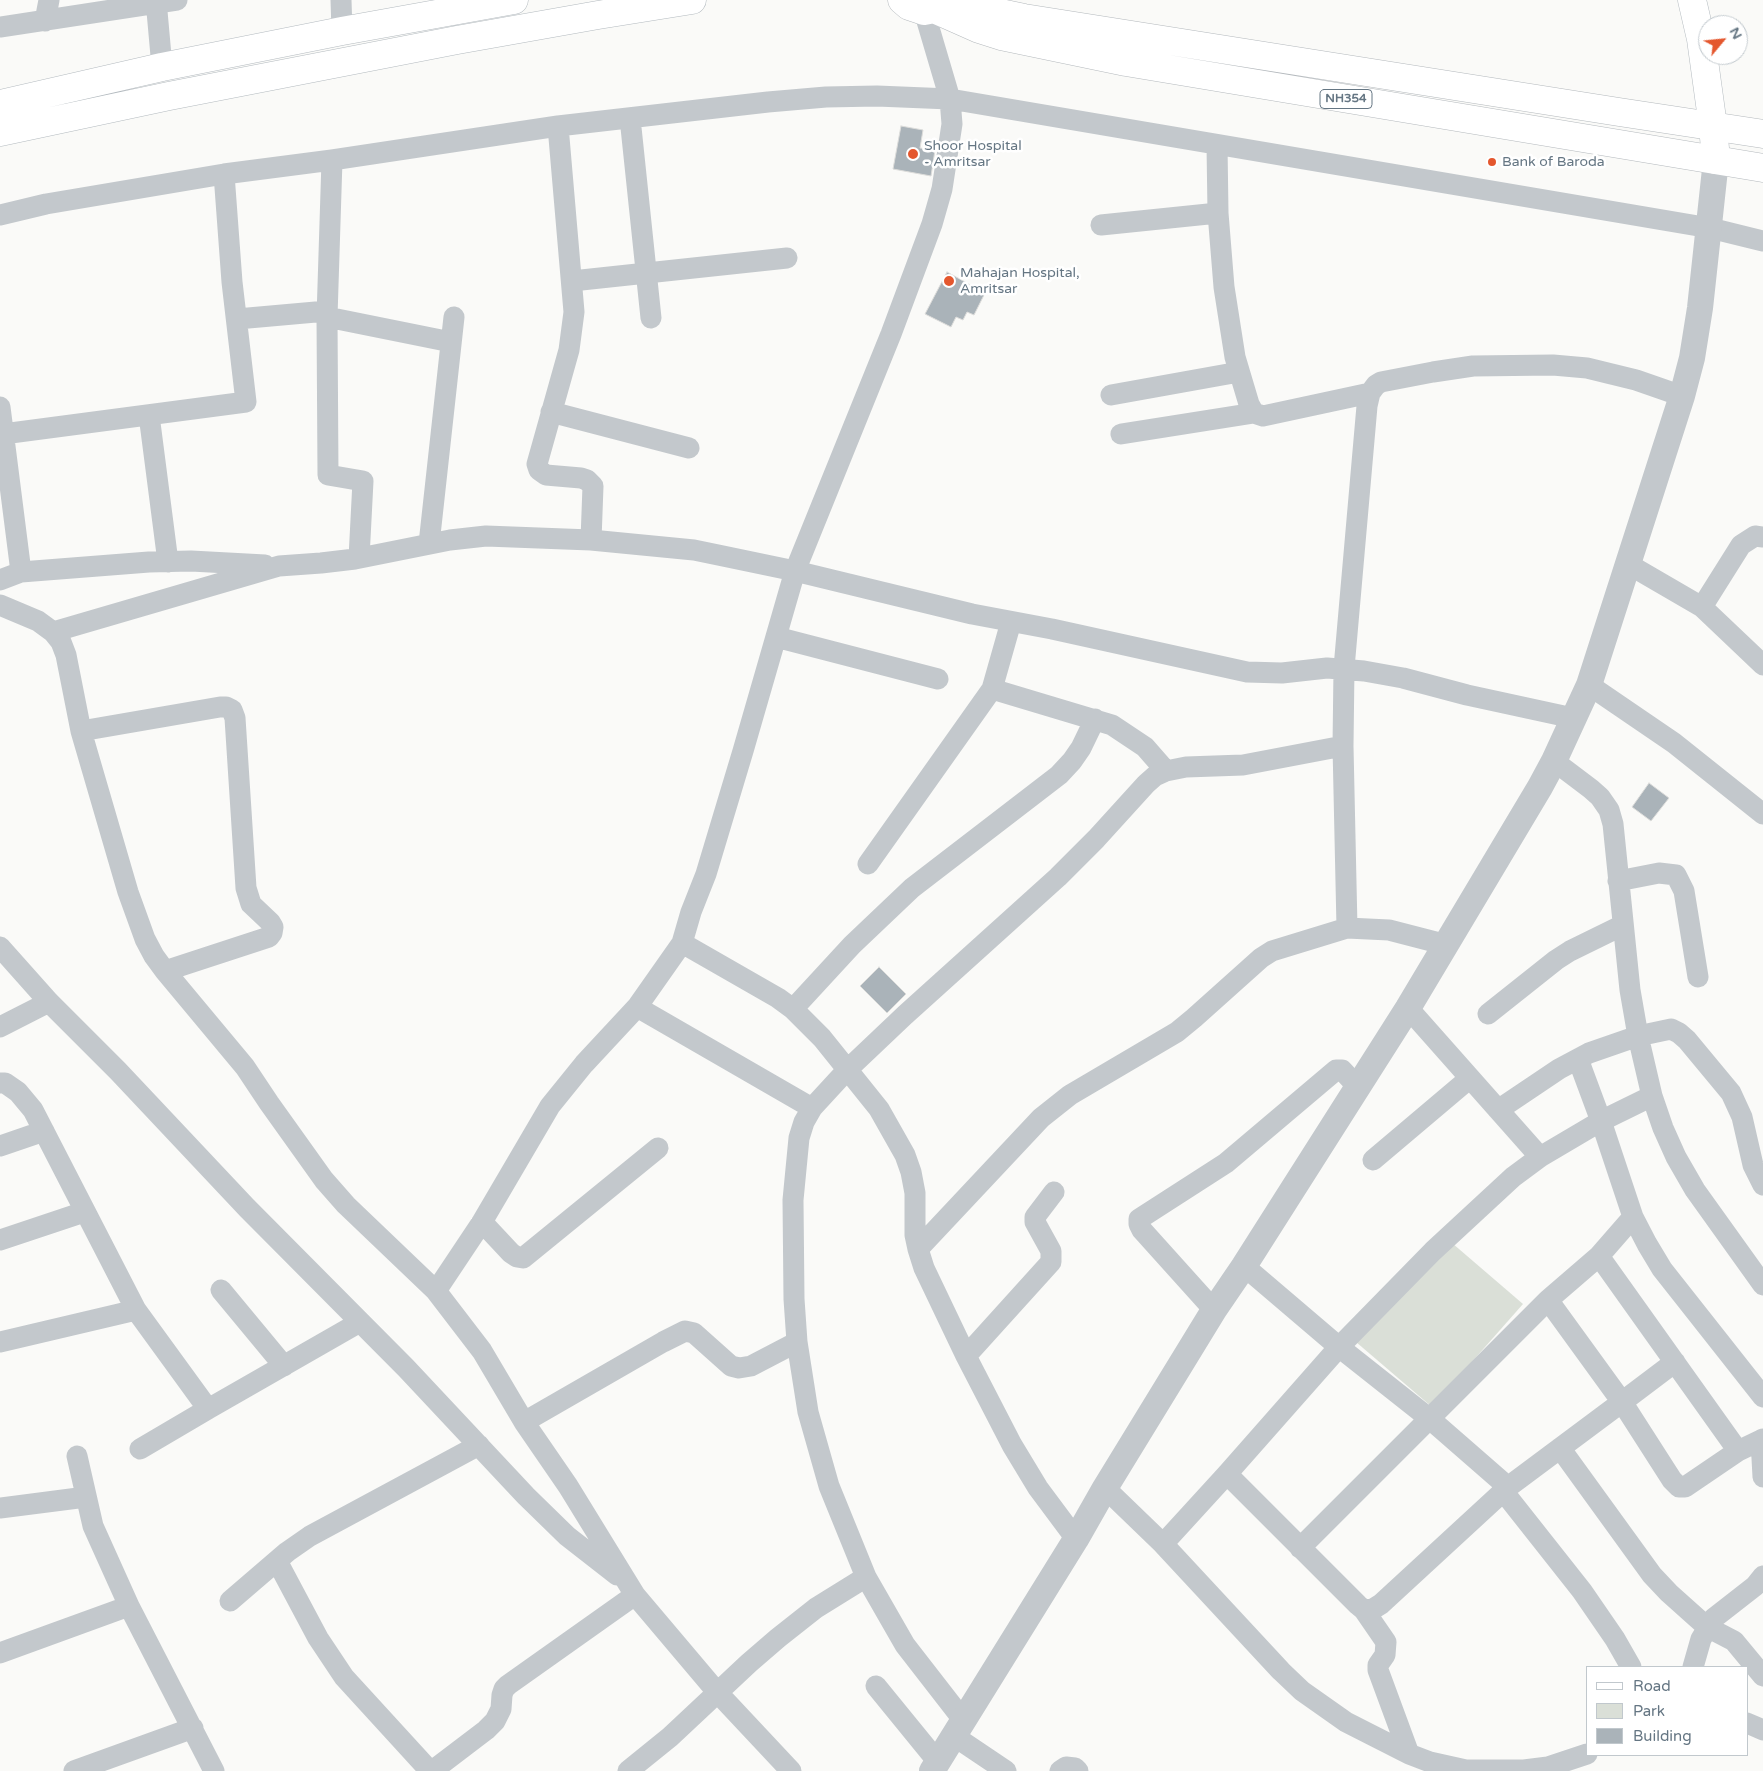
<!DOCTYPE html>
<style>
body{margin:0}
#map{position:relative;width:1763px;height:1771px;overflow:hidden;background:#fafaf8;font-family:"Varela Round",sans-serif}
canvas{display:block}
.legend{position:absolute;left:1586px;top:1666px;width:162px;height:90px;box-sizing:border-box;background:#fff;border:1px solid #c1c8cd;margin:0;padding:6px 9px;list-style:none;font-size:15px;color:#657683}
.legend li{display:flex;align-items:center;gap:10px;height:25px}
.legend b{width:25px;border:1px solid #c1c8cd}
.north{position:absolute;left:1698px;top:15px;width:50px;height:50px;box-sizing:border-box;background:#fff;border:1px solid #c1c8cd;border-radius:50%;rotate:62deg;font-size:14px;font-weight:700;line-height:20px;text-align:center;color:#657683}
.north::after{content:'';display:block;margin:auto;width:18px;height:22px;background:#e4572e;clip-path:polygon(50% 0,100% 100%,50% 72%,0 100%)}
</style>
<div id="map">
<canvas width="1763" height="1771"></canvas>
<ul class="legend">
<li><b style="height:6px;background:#fff"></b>Road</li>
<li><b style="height:14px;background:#dadfd7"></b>Park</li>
<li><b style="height:14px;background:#aab3b9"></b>Building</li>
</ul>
<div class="north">N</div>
</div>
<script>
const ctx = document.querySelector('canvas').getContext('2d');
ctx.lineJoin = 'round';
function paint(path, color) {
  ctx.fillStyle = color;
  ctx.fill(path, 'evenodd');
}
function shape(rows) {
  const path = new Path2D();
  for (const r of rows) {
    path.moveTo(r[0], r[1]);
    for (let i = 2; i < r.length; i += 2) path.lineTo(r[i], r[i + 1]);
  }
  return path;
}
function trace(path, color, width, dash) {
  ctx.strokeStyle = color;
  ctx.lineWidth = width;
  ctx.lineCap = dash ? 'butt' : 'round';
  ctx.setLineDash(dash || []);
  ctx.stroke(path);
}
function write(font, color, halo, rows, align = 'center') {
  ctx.font = font + ' "Varela Round",sans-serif';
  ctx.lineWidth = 5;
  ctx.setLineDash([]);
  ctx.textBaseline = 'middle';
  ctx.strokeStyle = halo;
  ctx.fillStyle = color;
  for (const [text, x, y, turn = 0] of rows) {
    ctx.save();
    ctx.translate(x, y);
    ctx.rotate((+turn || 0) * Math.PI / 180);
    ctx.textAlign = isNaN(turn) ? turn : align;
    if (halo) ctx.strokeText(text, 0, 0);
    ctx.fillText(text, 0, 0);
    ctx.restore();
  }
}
paint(shape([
 [1452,1243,1523,1304,1432,1407,1356,1342]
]), '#dadfd7');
const building = shape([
 [901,126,923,130,920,148,935,150,931,176,893,169,901,126],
 [947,272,985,293,974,315,967,312,963,320,956,317,951,327,925,314,947,272],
 [1649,783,1669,798,1651,821,1632,807,1649,783],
 [879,967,906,994,887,1013,860,986,879,967]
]);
paint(building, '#aab3b9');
trace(building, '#dcdcda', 1);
const secondary = shape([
 [1692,0,1701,39,1713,126,1716,160],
 [0,104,162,67,342,31,514,0],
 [0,132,169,96,457,40,598,15,692,0]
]);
const trunk = shape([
 [902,0,909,6,924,11,934,9,945,4,949,0],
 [964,0,991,11,1024,18,1619,112,1763,134],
 [934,9,979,29,1001,36,1126,62,1763,168]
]);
trace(secondary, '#b3babf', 29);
trace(trunk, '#b4b9bd', 29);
trace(shape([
 [156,0,162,67],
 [341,0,342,31],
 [45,21,49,0],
 [0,27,177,0],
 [630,118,651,318],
 [558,126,574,312,569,350,537,464,539,470,546,475,581,478,587,480,593,486,591,540],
 [1217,145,1218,213,1224,287,1235,357,1249,404,1254,413,1263,416,1370,393],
 [332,160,327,317,328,475,363,481,359,558],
 [0,215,46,204,224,174,332,160,558,126,768,102,826,97,877,96,950,99,1710,228,1763,241],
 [1101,225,1218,213],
 [572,281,787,258],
 [327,317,451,342],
 [237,319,327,311],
 [1111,395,1239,372],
 [0,407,21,572],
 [551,412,689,448],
 [149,415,168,562],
 [3,434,246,402,232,282,224,174],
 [1121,434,1254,413],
 [429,544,454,317],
 [1628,564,1702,607,1763,665],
 [0,580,21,572,149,562,191,561,265,565],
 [0,605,38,621,53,632,61,642,66,655,81,731,128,892,145,939,154,956,165,971,245,1067,269,1103,324,1180,346,1205,436,1291,482,1351,524,1422,568,1486,635,1595,717,1692,791,1771],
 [1702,607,1741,545,1755,536,1763,537],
 [1011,622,992,689,1112,725,1145,747,1166,771],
 [53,632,279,566,321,563,355,559,450,540,486,536,591,540,694,550,723,556,795,571,972,614,1052,629,1247,672,1282,673,1327,668,1364,671,1403,678,1467,695,1573,718],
 [776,637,938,679],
 [1589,685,1674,743,1763,814],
 [81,731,220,707,226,707,232,710,235,718,246,888,251,904,270,922,273,927,272,933,269,937,165,971],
 [1554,761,1591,789,1600,797,1609,810,1613,824,1630,990,1638,1036,1652,1096,1663,1128,1676,1157,1695,1190,1763,1285],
 [868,864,992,689],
 [1618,881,1659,873,1676,875,1684,891,1698,977],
 [682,943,778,998,793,1009,822,1038,879,1109,905,1155,911,1172,915,1193,915,1235,918,1249,924,1268,966,1356,1012,1445,1038,1488,1076,1539],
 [1447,945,1389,930,1347,928,1343,746,1344,668,1367,406,1370,393,1376,385,1381,382,1433,372,1473,366,1553,365,1587,368,1636,380,1682,396],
 [0,947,49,1002,118,1071,247,1208,406,1368,526,1496,567,1536,617,1575],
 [637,1007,812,1108],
 [1408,1008,1540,1157],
 [793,1009,852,945,912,888,1059,775,1072,761,1081,748,1095,719],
 [1488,1014,1556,960,1570,951,1623,925],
 [0,1027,49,1002],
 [0,1083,5,1083,18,1092,33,1110,136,1310],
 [1498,1110,1559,1069,1589,1053,1638,1036,1671,1029,1679,1033,1687,1040,1731,1093,1742,1117,1753,1165,1763,1185],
 [0,1146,44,1131],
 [1373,1160,1470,1078],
 [1633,1217,1647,1244,1662,1269,1763,1397],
 [482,1222,511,1253,517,1257,523,1258,658,1148],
 [0,1240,84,1212],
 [918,1249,1041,1118,1070,1095,1177,1032,1194,1018,1261,958,1272,951,1347,928],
 [1599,1256,1738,1451,1761,1440],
 [1244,1266,1339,1347,1430,1419,1508,1487],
 [221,1290,284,1366],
 [436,1291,482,1222,550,1106,584,1064,637,1007,682,943,691,912,706,874,743,751,795,571,891,334,932,224,942,189,952,124,950,99,924,11],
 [1214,1310,1142,1230,1139,1224,1139,1219,1226,1163,1336,1070,1342,1070,1358,1087],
 [0,1342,136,1310,208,1409,360,1322],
 [966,1356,1051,1262,1051,1251,1035,1222,1035,1217,1054,1192],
 [1675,1362,1622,1402,1672,1480,1679,1487,1685,1487,1738,1451],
 [524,1422,663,1342,685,1331,694,1333,731,1366,739,1368,751,1366,797,1342],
 [1763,1439,1761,1440,1763,1477],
 [1560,1448,1652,1575,1669,1593,1707,1627,1734,1641,1763,1676],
 [140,1449,208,1409],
 [77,1456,93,1526,129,1606],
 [1227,1474,1358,1605,1364,1610,1373,1609,1381,1604,1508,1487,1622,1402,1548,1300,1599,1256,1633,1217,1601,1121,1578,1059],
 [1105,1488,1163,1544,1281,1671,1302,1691,1346,1722,1409,1754,1430,1762,1466,1770,1524,1770,1548,1767,1587,1754],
 [1503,1491,1582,1591,1615,1639,1631,1667],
 [0,1508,86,1497],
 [1163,1544,1227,1474,1339,1347,1433,1251,1513,1177,1540,1157,1601,1121,1652,1096],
 [1300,1548,1548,1300],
 [277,1561,318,1638,344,1677,430,1771],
 [230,1601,287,1552,310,1536,479,1445],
 [1364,1610,1386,1642,1385,1655,1378,1665,1378,1670,1409,1754],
 [0,1653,129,1606,214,1771],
 [1693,1667,1701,1639,1714,1618,1755,1586,1763,1576],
 [876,1686,938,1762],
 [964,1721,905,1645,866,1577,829,1486,808,1412,797,1342,794,1299,793,1200,799,1138,804,1122,812,1108,847,1070,905,1015,1058,877,1096,839,1146,784,1155,776,1166,771,1186,767,1243,765,1343,746],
 [1747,1723,1763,1730],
 [954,1736,1006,1771],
 [74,1771,193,1728],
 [432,1771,486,1730,495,1721,501,1709,502,1695,504,1689,508,1685,635,1595],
 [628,1771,670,1737,749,1663,778,1638,816,1608,866,1577],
 [1060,1771,1066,1767,1075,1768,1078,1771]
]), '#c3c8cc', 21);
trace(shape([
 [932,1771,1076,1539,1105,1488,1214,1310,1244,1266,1408,1008,1540,787,1554,761,1589,685,1682,396,1692,358,1700,308,1716,160]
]), '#c3c8cc', 26);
trace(secondary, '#fff', 28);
trace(trunk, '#fff', 28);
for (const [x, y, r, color] of [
 [913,154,6,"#e4572e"],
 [1492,162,5,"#e4572e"],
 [949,281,6,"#e4572e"]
]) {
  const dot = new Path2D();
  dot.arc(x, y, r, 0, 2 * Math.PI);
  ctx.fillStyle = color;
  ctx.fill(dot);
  trace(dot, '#fff', 2);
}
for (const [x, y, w] of [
 [1346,99,52]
]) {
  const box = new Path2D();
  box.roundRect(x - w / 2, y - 9.5, w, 19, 4);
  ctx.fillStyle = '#fff';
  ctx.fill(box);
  trace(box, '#657683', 1);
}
write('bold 12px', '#657683', null, [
 ["NH354",1346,99]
]);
write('14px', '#657683', '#fff', [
 ["Shoor Hospital",924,146],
 ["- Amritsar",924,162],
 ["Bank of Baroda",1502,162],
 ["Mahajan Hospital,",960,273],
 ["Amritsar",960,289]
], 'left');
</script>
